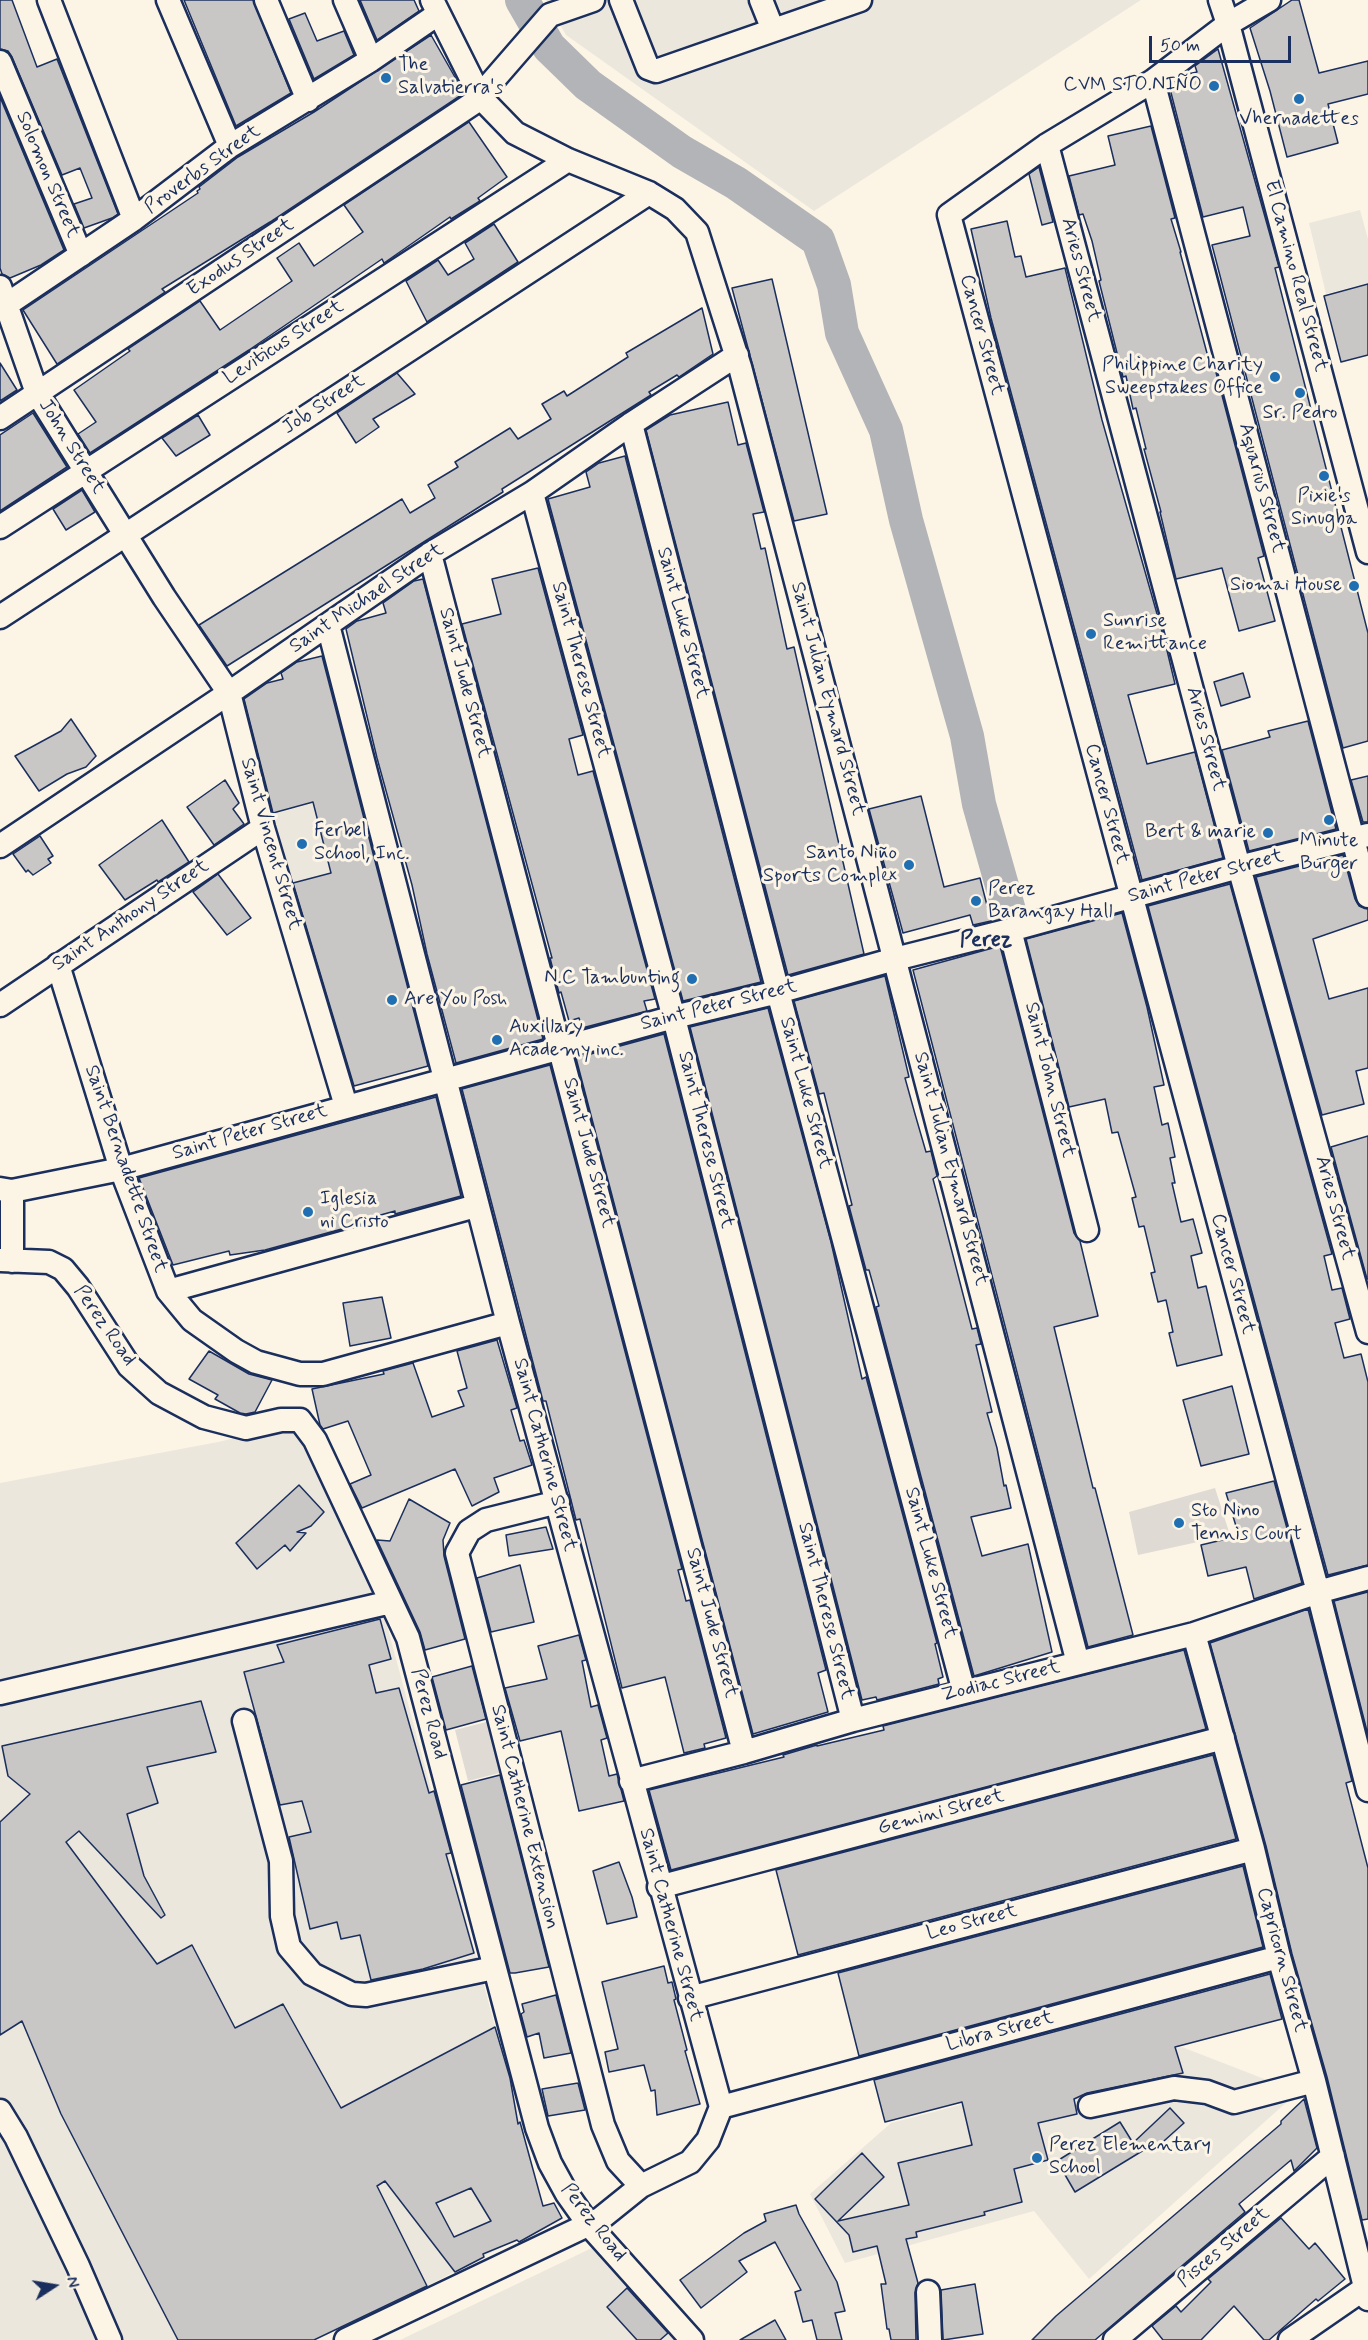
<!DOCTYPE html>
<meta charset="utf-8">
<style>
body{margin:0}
#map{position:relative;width:1368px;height:2340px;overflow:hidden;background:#fcf5e5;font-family:Mynerve,sans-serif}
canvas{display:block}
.north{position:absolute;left:24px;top:2256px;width:60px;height:60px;-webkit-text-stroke:4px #fcf5e5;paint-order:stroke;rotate:78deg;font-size:16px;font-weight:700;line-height:24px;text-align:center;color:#1b2f5e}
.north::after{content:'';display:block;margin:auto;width:21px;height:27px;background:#1b2f5e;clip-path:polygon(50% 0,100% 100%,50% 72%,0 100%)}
.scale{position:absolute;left:1149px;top:36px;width:142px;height:27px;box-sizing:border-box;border:3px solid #1b2f5e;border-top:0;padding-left:8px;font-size:18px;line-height:21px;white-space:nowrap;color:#1b2f5e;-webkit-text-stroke:4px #fcf5e5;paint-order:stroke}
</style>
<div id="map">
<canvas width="1368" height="2340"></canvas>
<div class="north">N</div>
<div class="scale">50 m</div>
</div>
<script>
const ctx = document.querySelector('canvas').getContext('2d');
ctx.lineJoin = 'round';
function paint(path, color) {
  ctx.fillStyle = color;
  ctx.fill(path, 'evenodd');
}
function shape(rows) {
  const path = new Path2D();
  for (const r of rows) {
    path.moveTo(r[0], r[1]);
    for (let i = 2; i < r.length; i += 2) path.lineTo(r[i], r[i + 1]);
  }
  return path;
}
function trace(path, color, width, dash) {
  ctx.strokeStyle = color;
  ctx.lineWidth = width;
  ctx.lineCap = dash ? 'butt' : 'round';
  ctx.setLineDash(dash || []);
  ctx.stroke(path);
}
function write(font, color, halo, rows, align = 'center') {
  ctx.font = font + ' Mynerve,sans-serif';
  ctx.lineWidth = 6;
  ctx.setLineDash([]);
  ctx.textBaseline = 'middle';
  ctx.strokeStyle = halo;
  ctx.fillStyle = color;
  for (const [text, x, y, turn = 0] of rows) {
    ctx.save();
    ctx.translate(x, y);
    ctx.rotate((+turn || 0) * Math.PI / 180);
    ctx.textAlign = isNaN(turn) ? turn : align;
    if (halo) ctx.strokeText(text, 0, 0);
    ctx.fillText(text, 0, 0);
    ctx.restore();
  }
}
paint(shape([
 [546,0,1141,0,814,211,566,35],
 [1360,210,1368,239,1368,283,1326,294,1309,223],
 [314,803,331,873,290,884,273,814],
 [295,1424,347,1532,385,1618,548,2223,437,2281,313,2340,0,2340,0,1483,218,1442],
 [1182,2047,1298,2092,1089,2279,1034,2211,845,2263,810,2194,891,2123],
 [596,2246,687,2340,400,2340]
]), '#ece7dc');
paint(shape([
 [1215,1488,1230,1535,1138,1555,1129,1512],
 [494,1720,507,1771,468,1781,455,1730]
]), '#dfdbd4');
trace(shape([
 [522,0,549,47,588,85,682,152,736,183,818,240,834,285,842,333,886,430,906,520,967,736,979,804,1010,914]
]), '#b2b4b8', 34);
const building = shape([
 [0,0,12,0,37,67,57,59,118,214,112,218,84,228,74,204,92,198,80,168,62,175,12,57,8,51,0,49,0,0],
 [184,0,253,0,291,93,236,126,184,0],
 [360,0,414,0,419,11,377,40,360,0],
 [1292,0,1299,0,1319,73,1368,61,1368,94,1328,104,1338,143,1287,157,1270,91,1250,28,1292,0],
 [305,13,317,41,344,31,354,55,314,79,289,19,305,13],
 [431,35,464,93,270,222,162,289,165,292,57,364,23,310,198,193,197,191,200,189,199,187,238,157,314,112,431,35],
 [1218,49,1279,267,1275,268,1368,633,1368,741,1343,748,1212,245,1250,236,1243,207,1203,217,1169,85,1183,75,1197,72,1195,66,1218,49],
 [0,97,64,250,41,265,10,278,2,274,0,268,0,97],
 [469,122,507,177,478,198,480,201,451,219,450,217,384,263,382,259,249,350,90,453,78,434,96,422,74,390,130,351,128,349,200,301,220,330,292,281,277,258,299,243,314,266,363,232,344,205,469,122],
 [1151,126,1175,218,1171,219,1181,252,1180,252,1208,357,1211,356,1213,361,1264,556,1258,558,1275,621,1239,631,1222,568,1176,579,1160,512,1161,512,1144,449,1146,449,1136,408,1133,409,1126,376,1123,377,1099,281,1101,280,1092,241,1083,214,1079,215,1069,176,1115,165,1108,136,1151,126],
 [1039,167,1053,222,1042,225,1029,174,1039,167],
 [1007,221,1015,257,1021,256,1026,277,1065,268,1102,420,1165,642,1175,684,1128,695,1147,764,1195,752,1223,858,1142,880,991,318,971,229,1007,221],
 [494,224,518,262,427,322,406,281,438,260,448,275,474,259,465,243,494,224],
 [772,279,827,514,794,521,732,288,772,279],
 [1368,284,1368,355,1341,362,1324,296,1368,284],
 [702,308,713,354,679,377,677,375,649,392,651,395,502,489,503,492,227,666,199,625,402,499,410,513,435,498,428,485,458,467,455,462,510,428,518,439,551,419,542,404,564,391,567,396,628,357,626,353,702,308],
 [0,363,17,390,0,401,0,363],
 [397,373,415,394,373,419,379,427,356,443,337,413,397,373],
 [728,402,738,445,746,443,764,512,753,514,761,549,765,548,787,649,794,647,864,954,788,975,646,430,670,415,728,402],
 [33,413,67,467,0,511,0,435,33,413],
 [198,415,210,435,176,456,162,438,198,415],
 [625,456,761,982,683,1001,548,499,590,487,586,472,599,463,625,456],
 [82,490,95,512,66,530,53,509,82,490],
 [538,568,583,735,569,739,578,775,593,771,655,999,644,1001,647,1011,582,1028,579,1018,569,1021,561,992,559,993,550,958,552,958,462,624,501,614,492,579,538,568],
 [423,579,543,1039,456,1063,427,954,412,885,377,758,346,629,357,621,386,613,383,603,414,581,423,579],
 [322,656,428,1066,354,1086,293,883,331,873,313,802,273,813,244,699,267,683,283,679,281,673,297,662,322,656],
 [1243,673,1250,697,1221,706,1214,682,1243,673],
 [71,719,96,756,86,767,67,774,39,791,15,756,61,731,71,719],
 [1308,721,1336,829,1249,851,1222,750,1270,737,1268,731,1308,721],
 [1368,776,1368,822,1363,822,1351,780,1368,776],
 [225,780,239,803,233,809,244,824,214,845,187,807,225,780],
 [921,796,944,887,980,878,991,921,973,925,970,915,903,933,869,809,921,796],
 [162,820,189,862,158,882,157,880,125,900,99,865,162,820],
 [40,836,53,856,48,859,51,863,33,875,28,870,26,872,13,854,40,836],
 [1343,855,1355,899,1359,906,1368,909,1368,920,1313,939,1329,999,1368,988,1368,1068,1356,1071,1364,1104,1322,1115,1256,877,1343,855],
 [218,874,251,918,227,935,193,892,218,874],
 [1230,884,1332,1254,1324,1256,1332,1290,1342,1288,1350,1319,1335,1323,1344,1358,1361,1354,1368,1382,1368,1565,1328,1575,1148,906,1230,884],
 [1122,913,1147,1007,1164,1085,1154,1087,1162,1125,1168,1123,1175,1157,1170,1158,1175,1183,1172,1183,1181,1222,1193,1219,1202,1253,1191,1256,1198,1288,1206,1286,1222,1355,1177,1366,1169,1333,1173,1332,1166,1300,1158,1302,1151,1273,1155,1272,1144,1226,1139,1227,1132,1198,1136,1197,1118,1132,1112,1133,1105,1099,1069,1107,1026,939,1122,913],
 [1000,946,1074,1233,1080,1241,1098,1316,1054,1327,1093,1488,1095,1488,1133,1635,1088,1647,913,970,1000,946],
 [885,976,909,1077,905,1078,915,1114,926,1152,931,1151,937,1176,933,1179,943,1217,972,1329,977,1328,981,1344,976,1345,992,1412,987,1413,997,1448,1004,1486,1006,1485,1011,1508,971,1517,982,1556,1028,1544,1052,1652,974,1676,885,1341,876,1307,879,1306,869,1270,866,1270,849,1206,852,1205,824,1093,819,1094,794,1001,885,976],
 [768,1008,831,1242,862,1379,866,1377,937,1643,935,1644,943,1677,938,1679,939,1684,877,1700,876,1697,862,1700,690,1027,768,1008],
 [664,1034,826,1670,818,1673,828,1712,753,1734,576,1058,664,1034],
 [550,1065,682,1569,678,1570,686,1601,690,1600,726,1738,704,1744,705,1748,684,1753,665,1677,622,1688,580,1519,576,1520,546,1401,543,1401,462,1089,550,1065],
 [436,1097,461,1196,395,1214,395,1211,359,1221,360,1224,265,1250,230,1255,229,1251,173,1265,139,1178,436,1097],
 [1368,1136,1368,1279,1367,1279,1331,1147,1368,1136],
 [382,1297,391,1338,350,1346,343,1303,382,1297],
 [497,1340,517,1408,511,1410,520,1441,524,1440,532,1465,494,1478,499,1492,472,1506,455,1469,362,1508,350,1484,371,1475,348,1421,323,1429,320,1425,312,1389,384,1374,383,1371,413,1363,432,1417,464,1406,458,1391,467,1388,457,1351,497,1340],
 [209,1351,249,1374,272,1380,255,1412,246,1414,240,1413,215,1399,218,1395,189,1379,209,1351],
 [1232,1386,1249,1454,1201,1466,1183,1400,1232,1386],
 [1274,1481,1302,1583,1254,1599,1246,1567,1208,1576,1201,1545,1239,1536,1226,1493,1274,1481],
 [299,1485,324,1512,311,1526,297,1532,306,1533,290,1551,285,1545,257,1569,236,1543,299,1485],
 [409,1499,450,1523,443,1540,444,1556,465,1639,425,1650,420,1632,377,1540,390,1541,409,1499],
 [546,1527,553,1549,509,1556,506,1535,546,1527],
 [520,1565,534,1622,491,1632,477,1578,520,1565],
 [1368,1592,1368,1735,1334,1601,1368,1592],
 [1308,1609,1352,1781,1346,1783,1368,1868,1368,2219,1362,2220,1327,2077,1292,1954,1266,1846,1210,1643,1308,1609],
 [380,1619,391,1659,369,1665,376,1693,399,1688,429,1793,434,1791,451,1853,446,1854,474,1953,423,1969,371,1980,360,1935,341,1939,337,1922,310,1929,289,1837,311,1832,302,1801,280,1805,244,1672,284,1662,277,1645,380,1619],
 [579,1635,586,1660,582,1661,591,1707,598,1705,607,1738,601,1740,609,1776,617,1774,624,1801,579,1811,561,1731,520,1741,505,1688,547,1679,538,1646,579,1635],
 [1184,1650,1206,1729,671,1870,649,1790,784,1757,783,1755,817,1745,817,1746,884,1730,883,1726,1184,1650],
 [472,1666,486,1719,446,1730,432,1677,472,1666],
 [201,1701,216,1752,147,1767,158,1803,127,1814,144,1876,165,1915,161,1918,79,1831,66,1842,157,1964,192,1945,235,2028,283,2004,341,2108,495,2027,510,2078,518,2124,520,2122,543,2206,554,2203,562,2218,519,2242,517,2240,483,2254,484,2257,455,2272,385,2181,377,2186,427,2286,314,2340,178,2340,61,2114,22,2021,0,2035,0,1822,30,1794,8,1776,2,1746,201,1701],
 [471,2188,491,2221,454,2237,436,2203,471,2188],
 [1213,1755,1236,1839,798,1955,776,1870,1213,1755],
 [500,1775,549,1967,515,1973,510,1973,461,1785,500,1775],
 [619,1862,632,1897,637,1917,607,1924,593,1871,619,1862],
 [1243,1866,1263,1947,859,2056,838,1973,1243,1866],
 [664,1966,668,1983,672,1982,676,1999,674,2000,687,2050,685,2051,700,2104,657,2115,655,2090,651,2091,644,2065,609,2072,605,2052,618,2049,602,1982,664,1966],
 [1270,1974,1282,2019,1175,2047,1183,2073,1087,2093,1074,2099,1077,2114,1038,2123,1048,2160,1014,2169,1022,2202,984,2212,985,2215,916,2232,917,2237,906,2239,918,2283,915,2293,916,2340,891,2340,889,2329,887,2329,881,2284,886,2284,877,2246,853,2252,849,2235,815,2199,862,2153,884,2177,838,2221,909,2205,898,2163,972,2145,962,2102,885,2122,874,2080,1270,1974],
 [556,1995,571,2053,544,2058,539,2033,527,2037,521,2014,524,2012,522,2004,556,1995],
 [578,2083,585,2110,548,2116,542,2089,578,2083],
 [1304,2099,1317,2148,1294,2171,1291,2160,1239,2204,1245,2212,1095,2340,1032,2340,1056,2316,1281,2124,1281,2121,1304,2099],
 [1170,2108,1184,2123,1155,2149,1152,2145,1075,2192,1057,2161,1120,2122,1133,2143,1170,2108],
 [796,2205,799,2214,837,2282,845,2311,835,2313,842,2340,817,2340,812,2320,803,2322,795,2292,801,2290,775,2242,739,2261,747,2272,701,2308,680,2280,744,2233,766,2221,764,2214,796,2205],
 [1281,2218,1309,2249,1315,2243,1345,2279,1318,2301,1316,2299,1269,2340,1264,2340,1234,2306,1201,2340,1163,2340,1152,2326,1176,2306,1181,2312,1211,2282,1208,2279,1281,2218],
 [975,2284,983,2334,943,2340,941,2290,975,2284],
 [627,2288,668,2333,660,2340,637,2340,607,2307,627,2288],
 [775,2320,786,2340,740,2340,775,2320]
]);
paint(building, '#c8c7c6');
trace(building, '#1b2f5e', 1.5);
const minor = shape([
 [49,0,134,219],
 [168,0,230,146],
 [266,0,308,100],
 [345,0,371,60],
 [432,0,481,98,515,133,568,160,649,193,675,209,697,232,740,367,1078,1663],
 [621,0,648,68,656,71,860,0],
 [761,0,773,30],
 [1220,0,1228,24,1368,552],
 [1269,0,1228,24,1153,81,1047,145,949,215,1318,1592,1368,1790],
 [0,62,81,255],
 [1153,81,1368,896],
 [1047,145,1239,867,1368,1332],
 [0,287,37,393,164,597,229,693,263,828,346,1106],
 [0,309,134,219,230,146,371,60,438,14],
 [0,418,481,98,484,91,550,15,593,0],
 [631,424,778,992,964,1692],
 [532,493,675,1022,853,1720],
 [0,527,568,160],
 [430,554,744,1752],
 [0,617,649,193],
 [328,625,508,1323,721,2107,708,2140,690,2162,641,2186,600,2219,346,2340],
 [0,846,229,693,430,554,532,493,631,424,737,355],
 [1010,930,1087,1230],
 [58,965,121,1169,168,1291,192,1320,236,1351,256,1362,300,1374,323,1374,508,1323],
 [0,1005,263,828],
 [0,1189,12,1191,121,1169,674,1017,778,992,895,959,1010,930,1239,867,1368,835],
 [0,1260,49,1262,63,1269,78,1287,129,1366,159,1393,204,1417,246,1428,281,1420,300,1420,315,1440,408,1638,537,2128,550,2163,567,2194,589,2225,692,2340],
 [12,1261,12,1191],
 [168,1291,476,1206],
 [558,1502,486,1520,469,1531,457,1553,603,2125,618,2161,641,2186],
 [1194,1634,1253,1849,1279,1957,1314,2081,1368,2299],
 [0,1693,391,1602],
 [244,1721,281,1861,282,1916,289,1947,312,1974,352,1994,366,1995,494,1968],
 [631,1781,744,1752,853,1720,1194,1634,1318,1592,1368,1578],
 [659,1887,1223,1738],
 [690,1998,1253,1849],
 [1090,2106,1174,2088,1207,2092,1234,2102,1314,2081],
 [721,2107,1279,1957],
 [0,2111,16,2137,78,2266,110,2340],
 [928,2292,930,2340],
 [1115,2340,1333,2156],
 [1290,2340,1368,2286]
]);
trace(minor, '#1b2f5e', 27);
trace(minor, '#fcf5e5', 22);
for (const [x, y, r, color] of [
 [386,78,6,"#1f6fb2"],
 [1214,86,6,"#1f6fb2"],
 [1299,99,6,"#1f6fb2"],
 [1275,377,6,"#1f6fb2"],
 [1300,393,6,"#1f6fb2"],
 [1324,476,6,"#1f6fb2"],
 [1354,586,6,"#1f6fb2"],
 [1091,634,6,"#1f6fb2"],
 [1329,820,6,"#1f6fb2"],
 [1268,833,6,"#1f6fb2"],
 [302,844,6,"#1f6fb2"],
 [909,865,6,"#1f6fb2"],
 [976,901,6,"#1f6fb2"],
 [692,979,6,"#1f6fb2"],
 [392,1000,6,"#1f6fb2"],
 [497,1040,6,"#1f6fb2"],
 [308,1212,6,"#1f6fb2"],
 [1179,1523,6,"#1f6fb2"],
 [1037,2158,6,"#1f6fb2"]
]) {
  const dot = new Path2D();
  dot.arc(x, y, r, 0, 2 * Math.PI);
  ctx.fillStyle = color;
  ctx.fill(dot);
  trace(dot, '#fcf5e5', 2);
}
write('20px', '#1b2f5e', '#fcf5e5', [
 ["The",398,66],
 ["Salvatierra's",398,89],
 ["CVM STO.NIÑO",1202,86,"right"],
 ["Vhernadettes",1299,120,"center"],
 ["Philippine Charity",1263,366,"right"],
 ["Sweepstakes Office",1263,389,"right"],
 ["Sr. Pedro",1300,414,"center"],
 ["Pixie's",1324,497,"center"],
 ["Sinugba",1324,520,"center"],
 ["Siomai House",1342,586,"right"],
 ["Sunrise",1103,622],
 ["Remittance",1103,645],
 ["Ferbel",314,832],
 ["School, Inc.",314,855],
 ["Bert & marie",1256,833,"right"],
 ["Minute",1329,842,"center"],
 ["Burger",1329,865,"center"],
 ["Santo Niño",897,854,"right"],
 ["Sports Complex",897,877,"right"],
 ["Perez",988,890],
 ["Barangay Hall",988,913],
 ["N.C Tambunting",680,979,"right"],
 ["Are You Posh",404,1000],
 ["Auxillary",509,1028],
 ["Academy inc.",509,1051],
 ["Iglesia",320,1200],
 ["ni Cristo",320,1223],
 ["Sto Nino",1191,1512],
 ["Tennis Court",1191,1535],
 ["Perez Elementary",1049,2146],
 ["School",1049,2169]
], 'left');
write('20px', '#1b2f5e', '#fcf5e5', [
 ["Proverbs Street",203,170,-36],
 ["Solomon Street",47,175,67],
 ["Exodus Street",241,258,-34],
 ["Aries Street",1080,270,75],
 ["El Camino Real Street",1295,276,75],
 ["Cancer Street",981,335,75],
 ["Leviticus Street",284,343,-33],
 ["Job Street",324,405,-33],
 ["John Street",71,447,58],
 ["Aquarius Street",1261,488,75],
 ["Saint Michael Street",367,599,-34],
 ["Saint Luke Street",682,623,75],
 ["Saint Therese Street",580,670,75],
 ["Saint Jude Street",464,683,75],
 ["Saint Julian Eymard Street",827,699,75],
 ["Aries Street",1205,739,75],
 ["Cancer Street",1106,804,75],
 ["Saint Vincent Street",270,844,74],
 ["Saint Peter Street",1206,877,-15],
 ["Saint Anthony Street",131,916,-34],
 ["Saint Peter Street",719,1006,-14],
 ["Saint John Street",1049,1080,76],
 ["Saint Luke Street",805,1093,75],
 ["Saint Peter Street",250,1133,-16],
 ["Saint Therese Street",705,1140,76],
 ["Saint Jude Street",588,1153,75],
 ["Saint Bernadette Street",125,1169,71],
 ["Saint Julian Eymard Street",950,1169,75],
 ["Aries Street",1334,1208,75],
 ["Cancer Street",1232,1274,75],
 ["Perez Road",104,1326,55],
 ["Saint Catherine Street",544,1455,75],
 ["Saint Luke Street",930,1563,75],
 ["Saint Therese Street",825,1611,76],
 ["Saint Jude Street",711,1623,75],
 ["Zodiac Street",1001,1682,-14],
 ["Perez Road",428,1714,75],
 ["Gemini Street",941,1813,-15],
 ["Saint Catherine Extension",524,1817,76],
 ["Leo Street",972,1923,-15],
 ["Saint Catherine Street",670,1925,75],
 ["Capricorn Street",1281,1960,75],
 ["Libra Street",1000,2032,-15],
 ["Perez Road",593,2223,52],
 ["Pisces Street",1224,2248,-40]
]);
write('bold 22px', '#1b2f5e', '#fcf5e5', [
 ["Perez",986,941]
]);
</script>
